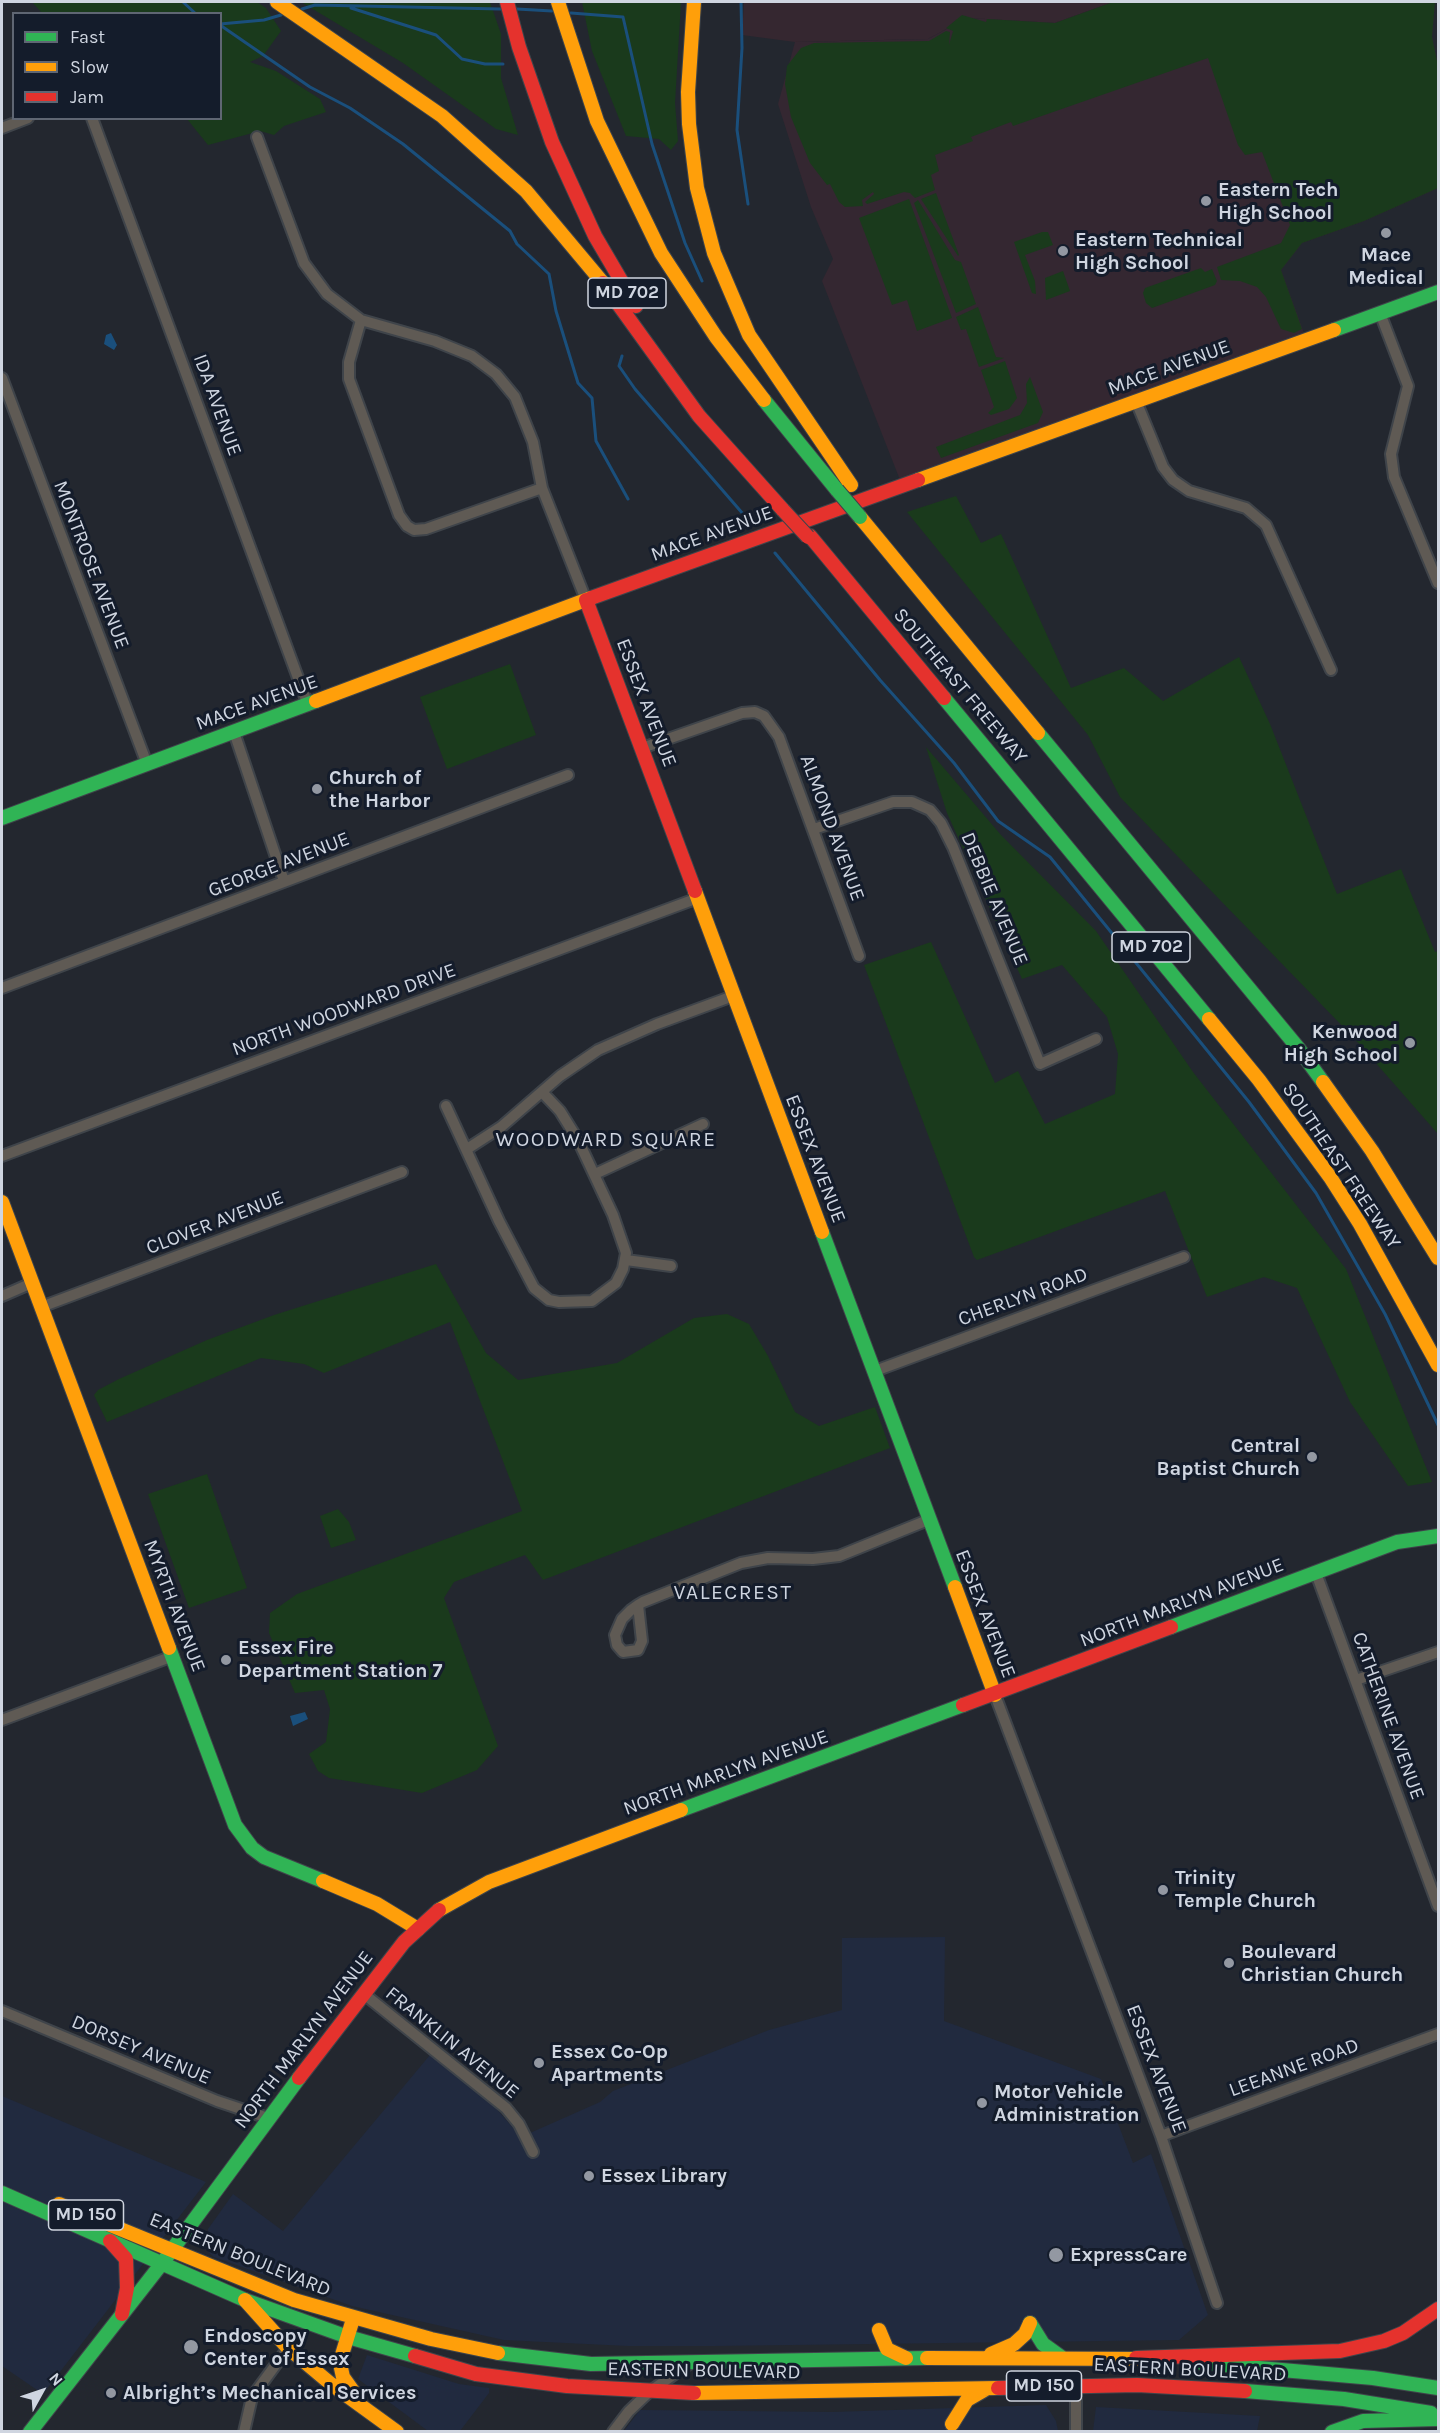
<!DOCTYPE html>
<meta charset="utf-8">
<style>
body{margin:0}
#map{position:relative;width:1440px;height:2433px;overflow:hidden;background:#23272f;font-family:Karla,sans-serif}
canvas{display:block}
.frame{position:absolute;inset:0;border:3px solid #cfd5e0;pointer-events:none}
.legend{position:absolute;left:12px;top:12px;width:210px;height:108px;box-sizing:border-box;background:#141c2b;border:2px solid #5f6673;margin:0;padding:8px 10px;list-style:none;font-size:18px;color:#cfd5e0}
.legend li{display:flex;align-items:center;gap:12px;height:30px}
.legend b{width:30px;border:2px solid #5f6673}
.north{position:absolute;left:12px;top:2361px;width:60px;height:60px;-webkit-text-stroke:4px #141c2b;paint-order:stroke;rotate:50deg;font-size:16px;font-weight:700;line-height:24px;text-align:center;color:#cfd5e0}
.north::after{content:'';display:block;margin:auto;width:21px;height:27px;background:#cfd5e0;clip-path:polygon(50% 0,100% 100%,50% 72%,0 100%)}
</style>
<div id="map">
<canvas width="1440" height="2433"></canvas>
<div class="frame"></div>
<ul class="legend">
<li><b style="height:8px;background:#30b455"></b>Fast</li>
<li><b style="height:8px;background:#ff9f0a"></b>Slow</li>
<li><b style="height:8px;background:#e5322d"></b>Jam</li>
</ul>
<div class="north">N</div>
</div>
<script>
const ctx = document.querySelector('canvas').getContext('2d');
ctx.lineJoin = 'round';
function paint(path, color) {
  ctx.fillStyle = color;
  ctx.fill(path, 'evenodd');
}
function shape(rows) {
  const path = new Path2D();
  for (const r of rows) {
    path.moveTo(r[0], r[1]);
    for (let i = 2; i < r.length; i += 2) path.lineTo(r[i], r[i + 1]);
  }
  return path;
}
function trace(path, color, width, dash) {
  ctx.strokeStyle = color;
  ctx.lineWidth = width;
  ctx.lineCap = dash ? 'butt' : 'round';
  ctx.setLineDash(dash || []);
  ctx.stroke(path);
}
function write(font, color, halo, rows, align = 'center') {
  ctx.font = font + ' Karla,sans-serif';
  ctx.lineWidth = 6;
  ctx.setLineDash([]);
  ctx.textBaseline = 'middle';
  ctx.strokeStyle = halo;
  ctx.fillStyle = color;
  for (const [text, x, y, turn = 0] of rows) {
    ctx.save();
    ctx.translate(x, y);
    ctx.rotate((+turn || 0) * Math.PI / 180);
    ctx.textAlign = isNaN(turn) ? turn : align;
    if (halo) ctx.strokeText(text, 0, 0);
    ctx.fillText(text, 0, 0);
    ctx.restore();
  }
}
paint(shape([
 [945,1937,944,2021,1101,2079,1133,2163,1151,2154,1208,2315,1179,2340,715,2346,628,2346,504,2340,352,2306,214,2257,206,2250,208,2229,233,2194,283,2231,430,2055,488,2099,521,2137,600,2102,613,2091,769,2030,842,2010,842,1938],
 [2,2096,206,2182,43,2394,2,2366],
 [367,2355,459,2384,489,2388,489,2393,460,2431,428,2431,358,2379],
 [1046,2405,1056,2421,1058,2431,623,2432,640,2410,833,2412],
 [1096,2407,1260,2416,1257,2431,1093,2431]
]), '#212a3f');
paint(shape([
 [744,2,1113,2,1055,23,967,18,928,39,795,42,742,35]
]), '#352730');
paint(shape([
 [1113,2,1435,2,1432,37,1438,66,1438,188,1364,221,1302,243,1281,270,1306,339,902,485,822,281,833,259,811,207,778,104,795,42,928,39,967,18,1055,23]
]), '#342731');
paint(shape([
 [32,2,257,2,266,8,281,31,263,56,250,62,276,71,320,99,326,112,284,126,274,135,260,131,208,145,187,119,220,118,220,14,42,13],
 [301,2,490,2,501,34,501,78,518,135,496,129,403,63],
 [582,2,681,2,675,103,678,141,671,150,659,139,626,136,592,51],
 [1113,2,1435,2,1432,37,1438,66,1438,188,1364,221,1302,243,1281,270,1302,329,1294,333,1281,329,1266,297,1257,287,1240,281,1221,280,1217,267,1281,243,1290,225,1262,152,1245,155,1238,145,1208,58,1013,126,1011,122,971,137,973,141,935,155,939,171,931,175,935,190,915,198,910,193,904,192,867,204,865,202,874,194,873,192,862,200,863,206,845,207,839,202,830,184,827,185,810,163,791,117,785,84,787,66,801,48,814,43,929,41,946,31,950,32,949,45,953,31,946,28,962,15,986,22,987,19,1055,23],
 [936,193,959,255,958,256,921,199],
 [909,199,952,318,917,331,907,300,892,305,859,218],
 [918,200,955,260,961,262,976,304,956,313,914,203],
 [1042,232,1048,232,1053,245,1025,255,1035,281,1036,294,1032,293,1014,242],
 [1201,268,1205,272,1212,269,1217,281,1215,285,1152,308,1146,303,1143,293,1145,288],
 [1063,271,1070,291,1046,300,1045,278],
 [978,307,996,357,1004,358,979,367,966,329,961,330,956,317],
 [1005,361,1017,398,1009,409,991,415,988,413,994,407,981,370],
 [1030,377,1043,412,1038,423,941,458,936,447,1020,415,1027,403,1026,384],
 [956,496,981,543,1001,534,1071,688,1124,668,1163,701,1239,657,1270,724,1337,894,1401,869,1435,952,1438,951,1438,1134,1353,1037,1120,797,1088,735,907,512],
 [510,664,536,735,447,769,420,697],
 [926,747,1001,835,1096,931,1193,1072,1346,1269,1432,1482,1408,1486,1350,1402,1297,1288,1264,1277,1207,1297,1165,1191,977,1260,974,1257,864,965,931,942,995,1083,1018,1071,1045,1124,1115,1094,1118,1054,1107,1017,1062,965,1022,979,947,813],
 [436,1264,486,1353,518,1380,617,1363,694,1318,727,1314,749,1324,768,1356,795,1412,819,1426,875,1407,890,1448,543,1580,525,1555,454,1582,444,1598,498,1746,477,1770,422,1793,329,1778,318,1771,309,1754,326,1742,330,1709,324,1690,295,1693,269,1633,270,1613,297,1594,522,1511,450,1322,324,1373,304,1364,261,1358,107,1422,94,1395,98,1390,119,1379,207,1340,274,1315],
 [207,1474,247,1588,189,1608,148,1494],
 [338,1509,349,1522,356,1540,331,1548,320,1516]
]), '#1a3a1c');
paint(shape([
 [111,333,117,345,114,350,104,344,106,335],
 [305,1712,308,1719,293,1726,290,1716]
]), '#1a4f7c');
trace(shape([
 [183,2,196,14],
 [741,2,742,48,737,130,748,204],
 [351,8,436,35,462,59,485,64,503,64],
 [302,9,315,5,501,9],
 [517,9,552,11],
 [571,13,623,17,652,144,685,243,702,281],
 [220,24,264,20,281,15],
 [220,25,310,87,350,108,403,144,510,231,517,244,549,274,556,311,578,383,592,398,596,441,628,499],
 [622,356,619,366,635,389,750,522],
 [775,553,880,680,954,763,998,821,1050,857,1249,1102,1316,1193,1385,1314,1438,1425]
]), '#1a4f7c', 3);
const street = shape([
 [92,118,308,705],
 [2,128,28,118],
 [257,137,304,263,327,294,361,320,435,341,472,356,496,374,515,397,533,442,542,488,586,600],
 [1380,313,1408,386,1391,454,1394,477,1438,583],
 [361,320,349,362,349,379,399,515,407,526,414,530,426,529,542,488],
 [2,378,147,764],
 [1136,401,1163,467,1173,480,1189,491,1246,508,1266,525,1331,670],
 [234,732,284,881],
 [642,748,742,713,755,712,764,716,779,737,859,956],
 [814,829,893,802,912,802,930,810,941,823,953,847,1040,1064,1096,1039],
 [2,988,568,775],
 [446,1106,499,1221,534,1288,549,1300,559,1302,592,1301,616,1283,623,1269,626,1253,613,1215,578,1140,560,1111,542,1092],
 [467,1149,501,1127,560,1076,598,1050,657,1024,733,996],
 [2,1156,698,898],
 [595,1174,703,1124],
 [626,1260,671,1266],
 [2,1296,32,1283],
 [41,1307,402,1172],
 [875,1371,1184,1257],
 [1316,1573,1438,1906],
 [638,1605,642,1641,638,1650,623,1652,617,1645,615,1635,622,1619,631,1610,638,1605,643,1602,741,1563,768,1558,813,1559,839,1556,928,1520],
 [1356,1680,1438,1652],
 [995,1695,1161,2136,1217,2303],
 [2,1720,173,1656],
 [364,1994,506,2108,519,2124,533,2152],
 [2,2011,217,2101,268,2118],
 [1161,2136,1438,2034],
 [244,2432,252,2397,288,2348],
 [613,2432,629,2411,649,2392,689,2364],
 [1076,2432,1076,2385]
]);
const fast = shape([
 [1334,330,1438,292],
 [764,400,837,490],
 [944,698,1209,1019],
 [1038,733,1299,1049,1323,1082],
 [2,818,316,701],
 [822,1232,955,1587],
 [1171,1627,1397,1542,1438,1536],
 [169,1648,235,1825,252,1848,264,1857,323,1881],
 [681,1810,963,1705],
 [2,2193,245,2300,348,2337,415,2356],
 [1030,2323,1043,2344,1061,2357],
 [498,2353,591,2364,927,2358],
 [1202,2363,1373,2378,1438,2388],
 [1245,2391,1344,2399,1431,2413],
 [30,2432,163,2262,299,2078],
 [1332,2432,1363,2421,1438,2419]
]);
const slow = shape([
 [277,2,442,116,526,191,603,283],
 [558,2,597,121,661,253,716,337,764,400],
 [694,2,688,92,689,124,697,188,714,253,749,335,851,485],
 [918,480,1334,330],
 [860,517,1038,733],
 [316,701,591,598],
 [695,891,822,1232],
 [1209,1019,1259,1080,1330,1177,1360,1224,1438,1365],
 [1323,1082,1372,1151,1438,1258],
 [2,1202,169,1648],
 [955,1587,995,1695],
 [323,1881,377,1904,418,1929],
 [439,1910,489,1882,681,1810],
 [59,2204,294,2300,431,2339,498,2353],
 [245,2300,288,2348,331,2384,397,2432],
 [353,2319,341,2358,341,2368,343,2377,358,2398],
 [879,2330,887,2349,906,2358],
 [991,2354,1014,2344,1025,2334,1030,2323],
 [927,2358,1150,2359],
 [694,2393,998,2388],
 [952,2424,967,2400,986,2389]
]);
const jam = shape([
 [507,2,519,47,552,142,595,236,636,306],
 [603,283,699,416,783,510],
 [810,536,944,698],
 [591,598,918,480],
 [586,600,695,891],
 [963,1705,1171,1627],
 [299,2078,404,1942,439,1910],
 [110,2241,126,2259,127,2288,122,2314],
 [415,2356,476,2374,567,2386,694,2393],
 [1136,2358,1340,2351,1384,2341,1403,2333,1438,2309],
 [998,2388,1137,2385,1245,2391]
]);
trace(street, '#3f444a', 14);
trace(fast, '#3f444a', 16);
trace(slow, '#3f444a', 16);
trace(jam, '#3f444a', 16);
trace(street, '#5f5a54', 10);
trace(fast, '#30b455', 14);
trace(slow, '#ff9f0a', 14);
trace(jam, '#e5322d', 14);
const fastBridge = shape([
 [837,490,860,517]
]);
const jamBridge = shape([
 [783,510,808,537]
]);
trace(fastBridge, '#3f444a', 16, []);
trace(jamBridge, '#3f444a', 16, []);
trace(fastBridge, '#30b455', 14);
trace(jamBridge, '#e5322d', 14);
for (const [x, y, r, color] of [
 [1206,201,6,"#9398a2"],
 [1386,233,6,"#9398a2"],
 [1063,251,6,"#9398a2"],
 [317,789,6,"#9398a2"],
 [1410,1043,6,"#9398a2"],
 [1312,1457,6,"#9398a2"],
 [226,1660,6,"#9398a2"],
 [1163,1890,6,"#9398a2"],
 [1229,1963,6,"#9398a2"],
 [539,2063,6,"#9398a2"],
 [982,2103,6,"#9398a2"],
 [589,2176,6,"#9398a2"],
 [1056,2255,8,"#9398a2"],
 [191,2347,8,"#9398a2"],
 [111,2393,6,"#9398a2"]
]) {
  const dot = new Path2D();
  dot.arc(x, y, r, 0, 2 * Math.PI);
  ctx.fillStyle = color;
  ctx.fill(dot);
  trace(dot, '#141c2b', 2);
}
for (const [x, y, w] of [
 [627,293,78],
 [1151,947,78],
 [86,2215,75],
 [1044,2386,75]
]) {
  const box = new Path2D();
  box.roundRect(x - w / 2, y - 15, w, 30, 4.5);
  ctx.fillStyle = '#141c2b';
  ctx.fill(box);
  trace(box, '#cfd5e0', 1.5);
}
write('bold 18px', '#cfd5e0', null, [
 ["MD 702",627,293],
 ["MD 702",1151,947],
 ["MD 150",86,2215],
 ["MD 150",1044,2386]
]);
write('bold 20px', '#cfd5e0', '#141c2b', [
 ["Eastern Tech",1218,190],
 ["High School",1218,213],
 ["Eastern Technical",1075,240],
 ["High School",1075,263],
 ["Mace",1386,255,"center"],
 ["Medical",1386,278,"center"],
 ["Church of",329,778],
 ["the Harbor",329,801],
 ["Kenwood",1398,1032,"right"],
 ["High School",1398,1055,"right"],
 ["Central",1300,1446,"right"],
 ["Baptist Church",1300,1469,"right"],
 ["Essex Fire",238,1648],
 ["Department Station 7",238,1671],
 ["Trinity",1175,1878],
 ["Temple Church",1175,1901],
 ["Boulevard",1241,1952],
 ["Christian Church",1241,1975],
 ["Essex Co-Op",551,2052],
 ["Apartments",551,2075],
 ["Motor Vehicle",994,2092],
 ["Administration",994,2115],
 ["Essex Library",601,2176],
 ["ExpressCare",1070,2255],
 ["Endoscopy",204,2336],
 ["Center of Essex",204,2359],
 ["Albright’s Mechanical Services",123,2393]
], 'left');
write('20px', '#cfd5e0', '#141c2b', [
 ["MACE AVENUE",1169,368,-20],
 ["IDA AVENUE",217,405,70],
 ["MACE AVENUE",712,534,-20],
 ["MONTROSE AVENUE",91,565,69],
 ["SOUTHEAST FREEWAY",960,686,50],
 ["MACE AVENUE",257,703,-20],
 ["ESSEX AVENUE",646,703,69],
 ["ALMOND AVENUE",832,828,70],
 ["GEORGE AVENUE",279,865,-21],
 ["DEBBIE AVENUE",994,899,67],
 ["NORTH WOODWARD DRIVE",344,1010,-20],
 ["ESSEX AVENUE",815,1159,69],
 ["SOUTHEAST FREEWAY",1341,1166,56],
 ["CLOVER AVENUE",215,1223,-21],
 ["CHERLYN ROAD",1023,1297,-20],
 ["NORTH MARLYN AVENUE",1182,1603,-21],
 ["MYRTH AVENUE",174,1606,69],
 ["ESSEX AVENUE",985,1614,69],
 ["CATHERINE AVENUE",1388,1716,70],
 ["NORTH MARLYN AVENUE",726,1773,-20],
 ["NORTH MARLYN AVENUE",304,2040,-53],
 ["FRANKLIN AVENUE",452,2043,39],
 ["DORSEY AVENUE",141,2050,23],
 ["LEEANNE ROAD",1294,2068,-20],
 ["ESSEX AVENUE",1156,2069,69],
 ["EASTERN BOULEVARD",240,2255,22],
 ["EASTERN BOULEVARD",1190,2370,3],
 ["EASTERN BOULEVARD",704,2371,1]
]);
ctx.letterSpacing = '1.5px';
write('21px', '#cfd5e0', '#141c2b', [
 ["WOODWARD SQUARE",606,1140],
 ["VALECREST",733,1593]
]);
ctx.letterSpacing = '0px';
</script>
